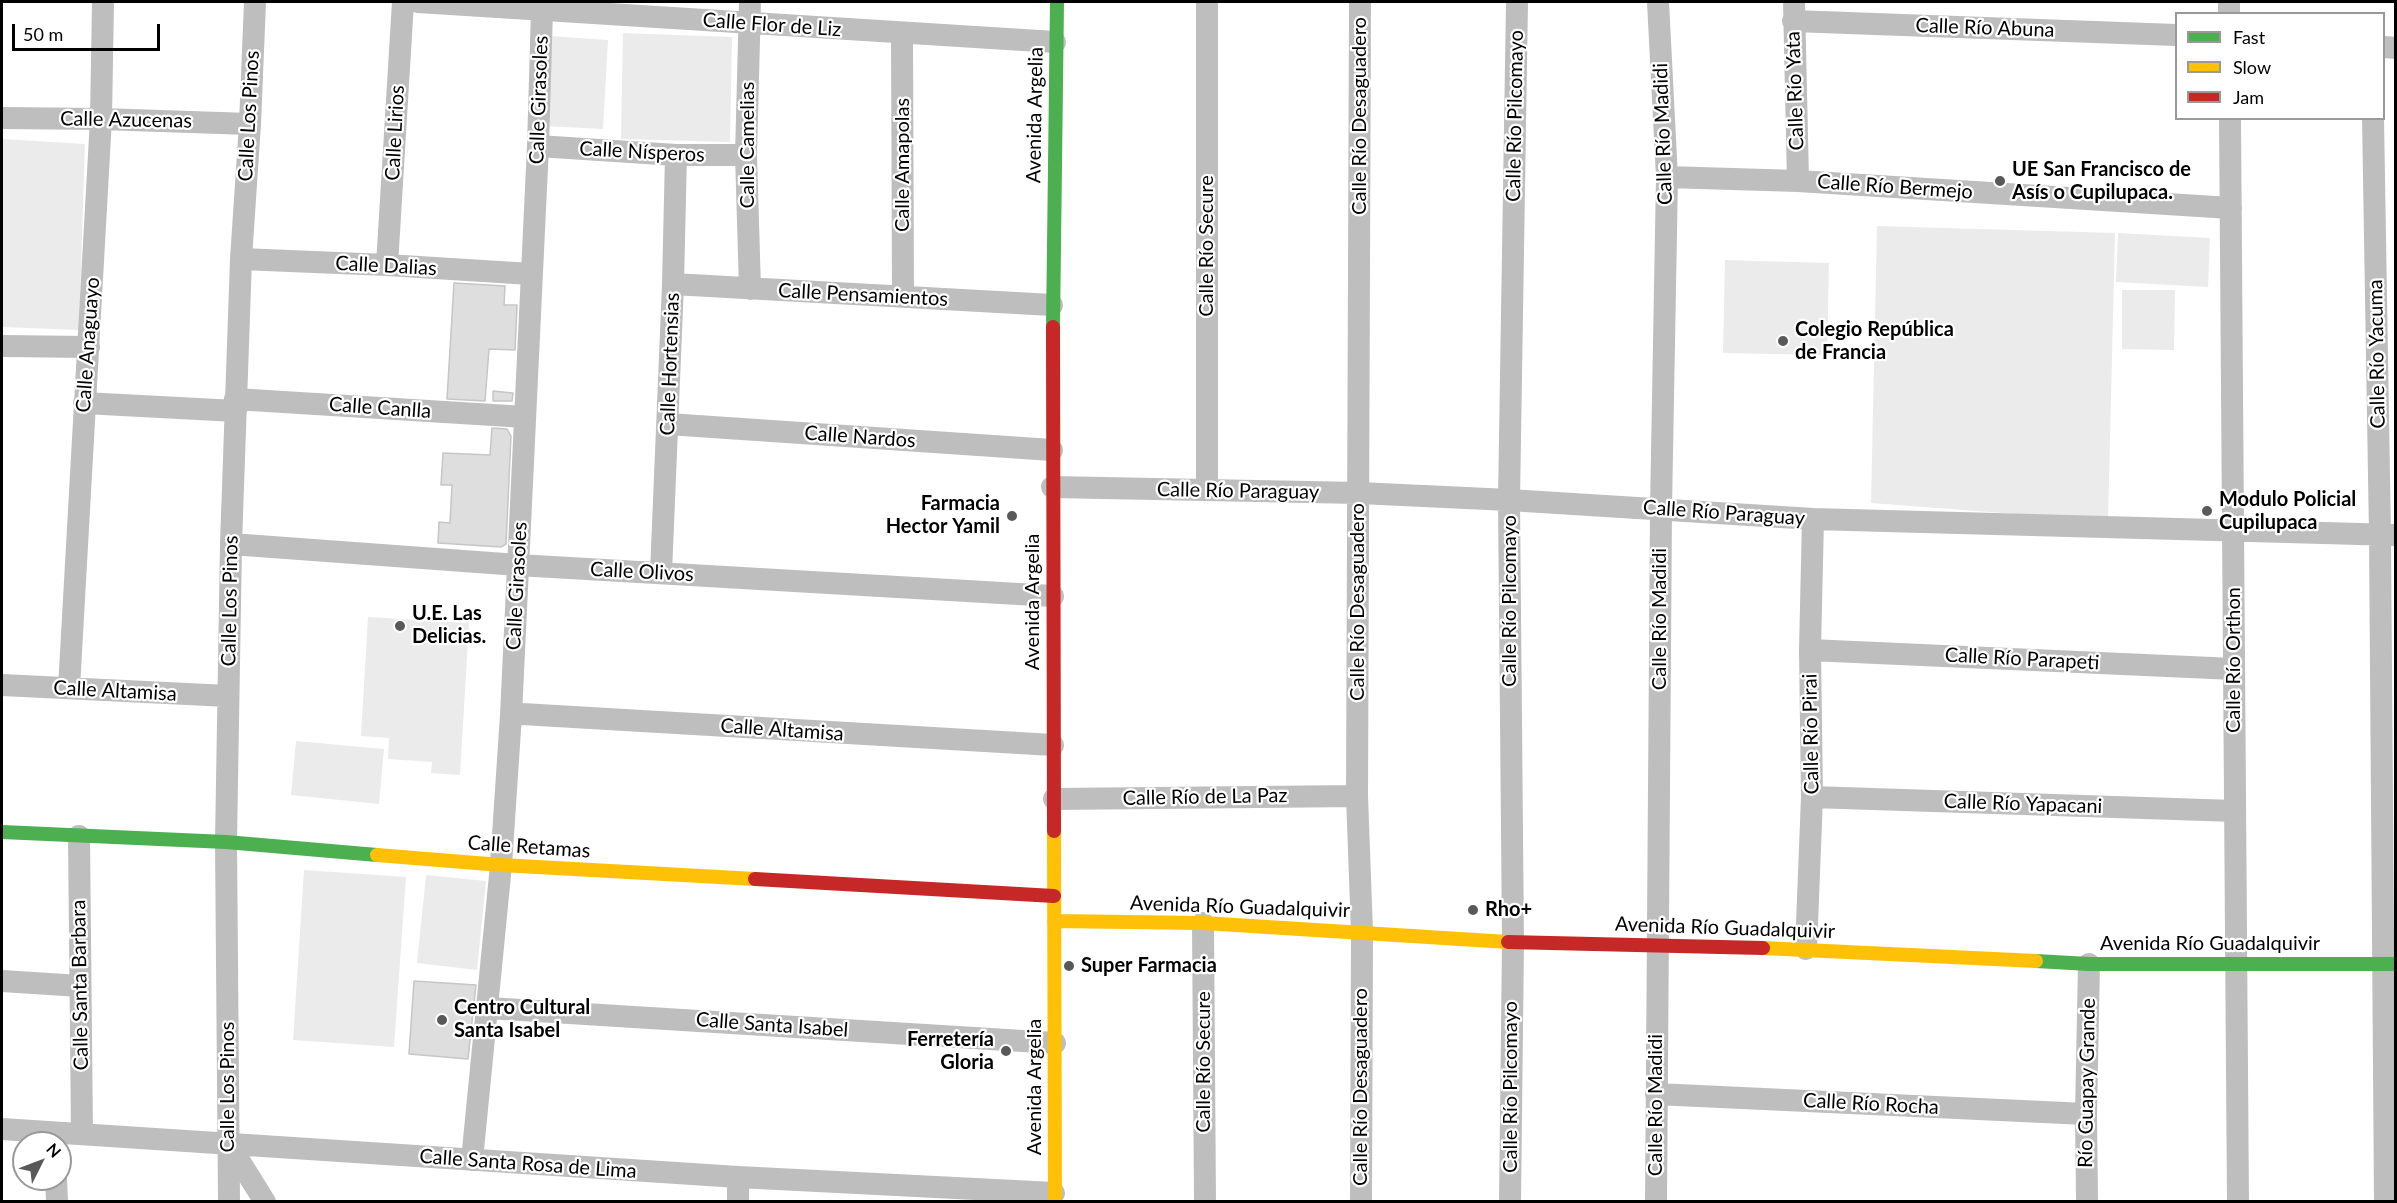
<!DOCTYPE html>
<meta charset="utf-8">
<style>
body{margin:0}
#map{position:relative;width:2397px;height:1203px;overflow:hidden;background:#fff;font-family:Lato,sans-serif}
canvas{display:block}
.frame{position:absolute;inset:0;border:3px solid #000;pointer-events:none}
.legend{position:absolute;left:2175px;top:12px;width:210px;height:108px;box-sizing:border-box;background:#fff;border:2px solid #999;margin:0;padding:8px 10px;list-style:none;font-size:18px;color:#000}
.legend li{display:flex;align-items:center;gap:12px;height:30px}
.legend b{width:30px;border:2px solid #999}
.north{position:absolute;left:12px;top:1131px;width:60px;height:60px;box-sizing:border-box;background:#fff;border:2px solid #999;border-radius:50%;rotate:48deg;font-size:16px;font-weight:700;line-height:24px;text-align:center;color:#000}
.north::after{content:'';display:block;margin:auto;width:21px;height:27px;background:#595959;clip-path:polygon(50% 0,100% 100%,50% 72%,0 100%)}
.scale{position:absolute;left:12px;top:24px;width:148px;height:27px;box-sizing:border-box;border:3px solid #000;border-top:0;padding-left:8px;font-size:18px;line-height:21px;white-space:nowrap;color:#000;-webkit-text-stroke:4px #fff;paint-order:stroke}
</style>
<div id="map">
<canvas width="2397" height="1203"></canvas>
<div class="frame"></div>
<ul class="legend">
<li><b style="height:8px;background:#4caf50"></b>Fast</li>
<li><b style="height:8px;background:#ffc107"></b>Slow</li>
<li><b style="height:8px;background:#c62828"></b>Jam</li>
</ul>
<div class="north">N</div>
<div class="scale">50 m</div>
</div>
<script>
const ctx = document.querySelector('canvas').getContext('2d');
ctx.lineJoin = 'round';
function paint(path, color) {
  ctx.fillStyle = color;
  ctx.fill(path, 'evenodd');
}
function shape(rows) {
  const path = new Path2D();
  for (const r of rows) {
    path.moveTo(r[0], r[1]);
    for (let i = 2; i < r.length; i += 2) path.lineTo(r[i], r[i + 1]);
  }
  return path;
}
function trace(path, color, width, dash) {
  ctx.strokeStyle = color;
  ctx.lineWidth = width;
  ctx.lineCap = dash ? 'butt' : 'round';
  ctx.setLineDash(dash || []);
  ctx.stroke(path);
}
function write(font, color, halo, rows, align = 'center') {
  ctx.font = font + ' Lato,sans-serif';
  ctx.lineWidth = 4.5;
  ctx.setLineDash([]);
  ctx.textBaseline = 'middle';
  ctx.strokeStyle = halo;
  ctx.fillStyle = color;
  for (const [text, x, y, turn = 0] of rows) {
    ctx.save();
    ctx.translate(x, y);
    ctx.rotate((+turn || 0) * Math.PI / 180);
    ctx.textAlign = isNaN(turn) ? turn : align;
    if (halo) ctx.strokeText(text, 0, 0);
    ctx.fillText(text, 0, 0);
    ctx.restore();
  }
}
paint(shape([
 [623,33,732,37,730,142,621,139],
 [549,36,608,40,603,129,544,126],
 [2,139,85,144,79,330,2,327],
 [1877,226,2115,233,2108,521,1871,503],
 [2118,233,2210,238,2208,287,2116,282],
 [1725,260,1829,263,1827,355,1723,353],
 [2122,290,2175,290,2174,350,2122,349],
 [368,617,469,623,460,775,431,773,432,762,388,759,389,738,361,736],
 [296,741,384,749,379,804,291,795],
 [304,870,406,877,394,1047,293,1040],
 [426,875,486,881,477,970,417,963]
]), '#ebebeb');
const building = shape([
 [454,283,505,286,504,305,517,305,515,350,489,349,485,401,447,399,454,283],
 [493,391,513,393,512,401,493,401,493,391],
 [492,428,507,429,511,436,506,544,501,547,438,543,439,522,450,523,452,485,441,485,443,453,490,455,492,428],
 [414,981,476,985,468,1059,409,1054,414,981]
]);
paint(building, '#dedede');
trace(building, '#c6c6c6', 1.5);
trace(shape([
 [418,2,1055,42],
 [750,2,746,155,750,289],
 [1360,2,1357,796,1362,932,1361,1202],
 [1794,2,1798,181],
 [2229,2,2229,14],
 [1793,21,2176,35],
 [902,34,903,296],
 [2384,47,2396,48],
 [2,118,101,119,250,124],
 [2230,118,2238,1202],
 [2373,118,2380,535,2385,1202],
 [538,146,676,155,746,155],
 [1667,177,1798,181,2231,208],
 [241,259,387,265,531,274],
 [387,265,403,2],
 [673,284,1052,305],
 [2,346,89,347],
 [235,399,525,417],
 [84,403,236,411],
 [668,424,1052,450],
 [1052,487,1359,493,1509,500,1813,519,2396,535],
 [1207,490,1207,2],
 [231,544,518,565,1053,596],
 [661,573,673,284,676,155],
 [1810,650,2234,669],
 [2,685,228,696],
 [69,688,101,119,103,2],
 [511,715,522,714,1053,745],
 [1812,797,2235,811],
 [1054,799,1357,796],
 [79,836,82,1134],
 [1203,923,1205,1202],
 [1806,949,1812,797,1810,650,1813,519],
 [2,981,80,986],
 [488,1008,1055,1043],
 [1656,1094,2086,1114],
 [2,1129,738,1177,1054,1193],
 [229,1144,265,1202],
 [472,1160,501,865,511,715,538,146,542,10],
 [738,1177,738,1202],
 [56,1179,57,1202],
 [229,1202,226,842,231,544,241,259,250,124,255,2],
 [1510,1202,1513,942,1509,500,1517,2],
 [1656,1202,1661,509,1667,177,1658,2],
 [2087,1202,2086,1114,2089,964]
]), '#bebebe', 22);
trace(shape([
 [1053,327,1057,2],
 [2,832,226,842,377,855],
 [2036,961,2089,964,2396,964]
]), '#4caf50', 14);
trace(shape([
 [1054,831,1055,1202],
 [377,855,501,865,755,879],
 [1054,921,1203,923,1508,942],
 [1763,948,2036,961]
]), '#ffc107', 14);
trace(shape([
 [1053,327,1054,831],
 [755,879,1054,896],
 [1508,942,1763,948]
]), '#c62828', 14);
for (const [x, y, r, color] of [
 [2000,181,6,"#595959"],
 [1783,341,6,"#595959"],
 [2207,511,6,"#595959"],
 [1012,516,6,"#595959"],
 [400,626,6,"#595959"],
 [1473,910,6,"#595959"],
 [1069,966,6,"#595959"],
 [442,1020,6,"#595959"],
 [1006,1051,6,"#595959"]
]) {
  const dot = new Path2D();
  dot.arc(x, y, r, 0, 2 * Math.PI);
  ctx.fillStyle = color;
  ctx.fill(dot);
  trace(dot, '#fff', 2);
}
write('20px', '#000', '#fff', [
 ["Calle Flor de Liz",772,25,4],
 ["Calle Río Abuna",1985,28,2],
 ["Calle Río Yata",1795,91,-92],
 ["Calle Girasoles",539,100,-88],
 ["Avenida Argelia",1035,115,-89],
 ["Calle Los Pinos",249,116,-87],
 ["Calle Río Desaguadero",1360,116,-90],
 ["Calle Río Pilcomayo",1515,116,-89],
 ["Calle Azucenas",126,120,1],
 ["Calle Lirios",395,133,-87],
 ["Calle Río Madidi",1663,134,-92],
 ["Calle Camelias",748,145,-90],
 ["Calle Nísperos",642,152,3],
 ["Calle Amapolas",903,165,-90],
 ["Calle Río Bermejo",1895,187,4],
 ["Calle Río Secure",1207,246,-90],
 ["Calle Dalias",386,266,3],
 ["Calle Pensamientos",863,295,3],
 ["Calle Anaguayo",88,345,-86],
 ["Calle Río Yacuma",2377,354,-91],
 ["Calle Hortensias",670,364,-88],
 ["Calle Canlla",380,408,4],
 ["Calle Nardos",860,437,4],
 ["Calle Río Paraguay",1238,491,1],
 ["Calle Río Paraguay",1724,513,4],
 ["Calle Olivos",642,572,3],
 ["Calle Girasoles",517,586,-87],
 ["Calle Los Pinos",230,601,-89],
 ["Calle Río Pilcomayo",1510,601,-90],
 ["Avenida Argelia",1033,602,-90],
 ["Calle Río Desaguadero",1358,602,-90],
 ["Calle Río Madidi",1660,619,-90],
 ["Calle Río Parapeti",2022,659,3],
 ["Calle Río Orthon",2234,660,-90],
 ["Calle Altamisa",115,691,3],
 ["Calle Altamisa",782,730,4],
 ["Calle Río Pirai",1811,734,-91],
 ["Calle Río de La Paz",1205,797,-1],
 ["Calle Río Yapacani",2023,804,2],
 ["Calle Retamas",529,847,4],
 ["Avenida Río Guadalquivir",1240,907,2],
 ["Avenida Río Guadalquivir",1725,928,2],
 ["Avenida Río Guadalquivir",2210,944],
 ["Calle Santa Barbara",80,985,-91],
 ["Calle Santa Isabel",772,1025,4],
 ["Calle Río Secure",1204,1062,-90],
 ["Río Guapay Grande",2087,1083,-89],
 ["Calle Los Pinos",228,1087,-90],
 ["Avenida Argelia",1035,1087,-90],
 ["Calle Río Desaguadero",1361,1087,-90],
 ["Calle Río Pilcomayo",1511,1087,-90],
 ["Calle Río Rocha",1871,1104,3],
 ["Calle Río Madidi",1656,1105,-90],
 ["Calle Santa Rosa de Lima",528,1164,4]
]);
write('bold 20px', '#000', '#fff', [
 ["UE San Francisco de",2012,170],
 ["Asís o Cupilupaca.",2012,193],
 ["Colegio República",1795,330],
 ["de Francia",1795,353],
 ["Modulo Policial",2219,500],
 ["Cupilupaca",2219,523],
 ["Farmacia",1000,504,"right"],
 ["Hector Yamil",1000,527,"right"],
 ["U.E. Las",412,614],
 ["Delicias.",412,637],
 ["Rho+",1485,910],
 ["Super Farmacia",1081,966],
 ["Centro Cultural",454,1008],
 ["Santa Isabel",454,1031],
 ["Ferretería",994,1040,"right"],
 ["Gloria",994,1063,"right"]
], 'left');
</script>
